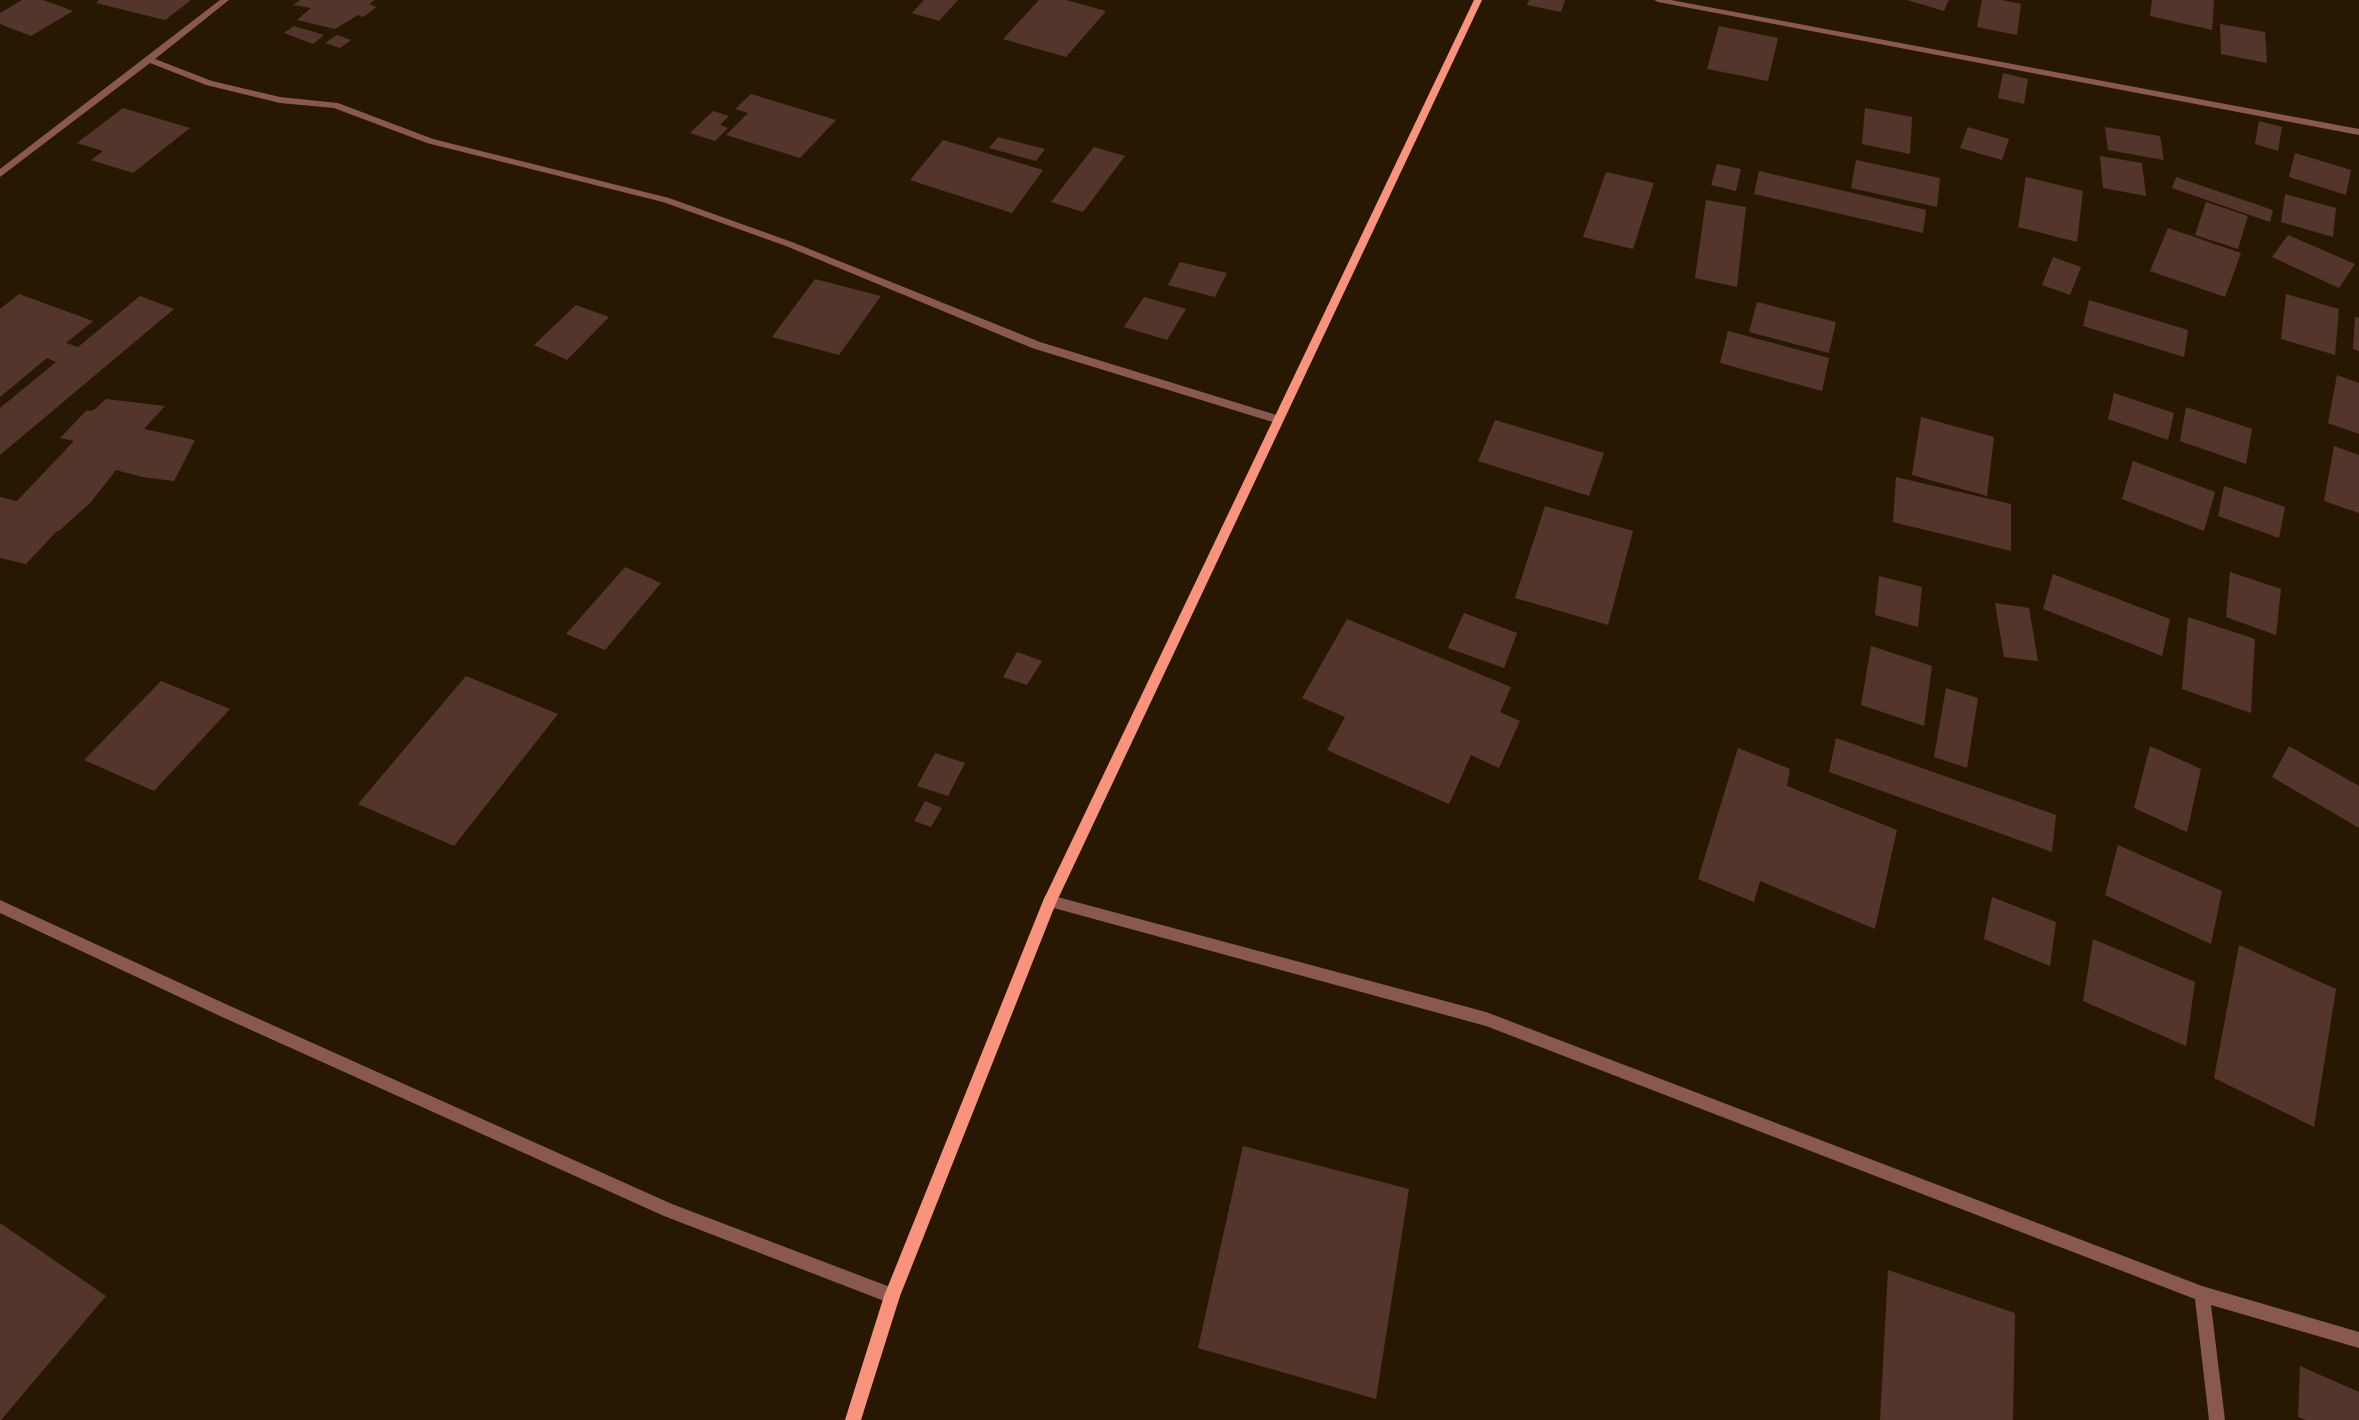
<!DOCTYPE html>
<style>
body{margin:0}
canvas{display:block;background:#281801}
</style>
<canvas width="2359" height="1420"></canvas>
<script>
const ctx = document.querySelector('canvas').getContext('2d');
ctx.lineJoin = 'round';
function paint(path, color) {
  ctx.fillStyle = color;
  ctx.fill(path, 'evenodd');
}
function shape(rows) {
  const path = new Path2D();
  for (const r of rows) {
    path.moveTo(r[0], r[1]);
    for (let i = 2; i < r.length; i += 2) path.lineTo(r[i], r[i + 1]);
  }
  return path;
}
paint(shape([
 [22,0,43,0,73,11,31,36,0,24,0,13],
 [99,0,189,0,190,1,165,20,96,3],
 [300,0,375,0,369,4,377,7,363,17,358,15,335,29,297,20,311,8,293,5],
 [924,0,958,0,939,21,912,13],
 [1039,0,1066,0,1106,11,1066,57,1003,39],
 [1529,0,1565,0,1561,12,1527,5],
 [1907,0,1949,0,1944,11],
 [1982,0,2002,0,2021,4,2017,35,1977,27],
 [2152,0,2214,0,2212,30,2150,16],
 [2220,24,2265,32,2267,63,2221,54],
 [294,26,324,35,313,44,284,33],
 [1719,26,1778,38,1768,81,1707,69],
 [337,35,351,40,340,48,325,43],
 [2003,73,2028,79,2024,104,1998,98],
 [751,94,836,120,800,158,726,135,748,113,735,109],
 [123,108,190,128,133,173,91,160,103,151,77,143],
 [1865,108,1912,117,1910,154,1862,144],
 [713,111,729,116,720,125,728,128,715,141,690,133],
 [2259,121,2282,127,2278,151,2255,144],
 [1968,127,2009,139,2002,160,1960,148],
 [2105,127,2160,136,2164,160,2108,150],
 [998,137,1045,149,1036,161,989,148],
 [943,140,1043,170,1012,213,910,180],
 [1094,147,1125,156,1083,212,1051,202],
 [2295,153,2351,170,2346,195,2289,177],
 [2100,156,2142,163,2146,196,2103,188],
 [1856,160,1940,178,1937,207,1851,188],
 [1717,164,1741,169,1736,191,1711,185],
 [1759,171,1926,210,1923,233,1754,194],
 [1606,172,1654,183,1633,249,1583,237],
 [2026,177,2083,191,2077,242,2018,227],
 [2176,177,2273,210,2270,222,2172,188],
 [2285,194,2336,208,2333,237,2281,222],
 [1706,200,1746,207,1737,287,1695,278],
 [2206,202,2248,216,2238,249,2195,235],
 [2168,228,2241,253,2225,297,2150,271],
 [2288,235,2355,264,2339,288,2272,257],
 [2053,257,2081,267,2070,295,2042,285],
 [1180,262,1227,273,1215,297,1168,285],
 [815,279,881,296,839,355,772,337],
 [19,294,93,321,66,343,78,347,140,296,174,309,0,455,0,408,56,362,47,358,0,397,0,309],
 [2286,294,2339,309,2335,355,2281,339],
 [1144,297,1186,309,1167,340,1124,327],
 [2089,300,2188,330,2184,357,2083,326],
 [1757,302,1836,322,1829,353,1749,332],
 [576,305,609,317,567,360,534,345],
 [2355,317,2359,318,2359,351,2353,349],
 [1728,331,1829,358,1822,391,1720,363],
 [2337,375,2359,383,2359,434,2328,423],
 [2114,393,2174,413,2168,440,2108,419],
 [106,399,165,406,144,429,195,440,174,481,142,477,116,470,91,502,59,531,57,531,26,564,0,558,0,497,17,501,74,441,60,438,86,411,94,410],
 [2186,407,2252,429,2246,464,2180,441],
 [1921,417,1994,437,1987,496,1912,475],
 [1495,420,1604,453,1589,496,1478,461],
 [2334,446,2359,455,2359,513,2324,501],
 [2133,461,2215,492,2204,531,2122,499],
 [1896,477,2011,504,2011,551,1893,522],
 [2224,486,2285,507,2279,538,2218,516],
 [1545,506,1633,531,1608,625,1515,598],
 [625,567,661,583,605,650,566,634],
 [2230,572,2281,589,2276,635,2226,617],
 [2053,574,2170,619,2162,656,2043,609],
 [1879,576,1922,587,1918,627,1875,615],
 [1995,603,2029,608,2038,661,2004,657],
 [1464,613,1517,633,1504,668,1448,648],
 [2188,617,2255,639,2251,713,2182,689],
 [1347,619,1511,687,1500,712,1520,721,1499,768,1471,755,1449,804,1327,750,1345,717,1302,698],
 [1871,646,1932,666,1924,726,1861,705],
 [1017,652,1042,661,1027,685,1003,677],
 [466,676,558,714,454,846,358,804],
 [161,681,230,709,154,791,84,760],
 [1946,688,1978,698,1967,768,1934,757],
 [1836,738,2056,815,2052,852,1829,772],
 [2150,746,2201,769,2187,832,2134,808],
 [2289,746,2359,786,2359,828,2272,777],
 [1738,748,1790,769,1787,786,1897,830,1875,929,1760,881,1754,902,1698,879],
 [935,753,965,763,948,796,917,786],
 [925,801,942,808,931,827,914,821],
 [2118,845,2222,891,2211,944,2105,895],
 [1992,897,2056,922,2050,966,1984,939],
 [2093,939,2195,982,2186,1046,2083,1001],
 [2239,945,2336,989,2314,1127,2214,1078],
 [1243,1146,1409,1189,1376,1399,1198,1348],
 [0,1223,106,1296,1,1420,0,1420],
 [1888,1270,2015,1313,2013,1420,1880,1420],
 [2300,1366,2359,1392,2359,1420,2306,1420,2298,1417]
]), '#53352c');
paint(shape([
 [220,0,229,0,155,59,212,81,280,97,338,103,433,139,669,198,792,242,1040,342,1283,417,1284,420,1279,424,1032,348,786,246,663,202,427,143,334,108,280,103,206,85,150,63,0,177,0,169,220,0],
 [1654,0,1671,0,2359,129,2359,135,1658,2,1654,0],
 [1050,895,1486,1012,2202,1286,2359,1332,2359,1348,2211,1305,2225,1420,2209,1420,2195,1299,1486,1026,1050,907,1045,906,1043,901,1045,896,1050,895],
 [0,900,230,1006,672,1204,898,1290,900,1296,898,1302,892,1304,664,1216,220,1016,0,913,0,900]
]), '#89584e');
paint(shape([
 [1474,0,1482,0,1056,903,900,1296,861,1420,845,1420,884,1296,1043,901,1474,0]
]), '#f9937e');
</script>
